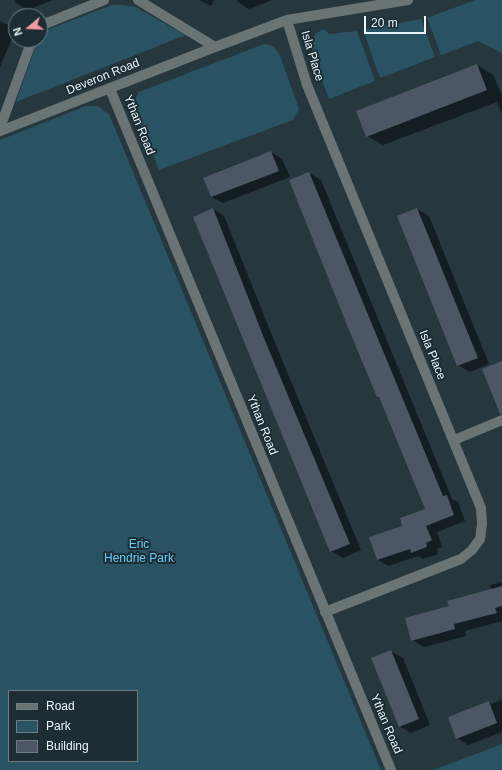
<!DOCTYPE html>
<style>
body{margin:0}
#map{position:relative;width:502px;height:770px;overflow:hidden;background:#26373e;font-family:Helvetica,sans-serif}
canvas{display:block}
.legend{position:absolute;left:8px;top:690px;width:130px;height:72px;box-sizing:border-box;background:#1c2d34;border:1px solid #6e7d83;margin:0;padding:5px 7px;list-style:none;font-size:12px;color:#eaf4f9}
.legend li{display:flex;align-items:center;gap:8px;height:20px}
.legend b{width:20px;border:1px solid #6e7d83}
.north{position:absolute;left:8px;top:8px;width:40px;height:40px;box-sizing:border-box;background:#1c2d34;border:1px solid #6e7d83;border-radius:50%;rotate:251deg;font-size:11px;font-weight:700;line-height:16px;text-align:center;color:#eaf4f9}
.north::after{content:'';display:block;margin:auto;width:14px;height:18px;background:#f49aa6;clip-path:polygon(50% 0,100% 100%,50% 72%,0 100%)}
.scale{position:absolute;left:364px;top:16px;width:62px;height:18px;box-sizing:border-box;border:2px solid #eaf4f9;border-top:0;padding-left:5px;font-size:12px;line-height:14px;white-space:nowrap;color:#eaf4f9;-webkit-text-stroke:3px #1c2d34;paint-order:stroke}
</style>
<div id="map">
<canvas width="502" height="770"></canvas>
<ul class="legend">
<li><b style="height:5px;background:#6a7474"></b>Road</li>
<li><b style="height:11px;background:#295363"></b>Park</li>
<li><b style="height:11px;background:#4c5664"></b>Building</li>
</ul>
<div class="north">N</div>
<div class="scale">20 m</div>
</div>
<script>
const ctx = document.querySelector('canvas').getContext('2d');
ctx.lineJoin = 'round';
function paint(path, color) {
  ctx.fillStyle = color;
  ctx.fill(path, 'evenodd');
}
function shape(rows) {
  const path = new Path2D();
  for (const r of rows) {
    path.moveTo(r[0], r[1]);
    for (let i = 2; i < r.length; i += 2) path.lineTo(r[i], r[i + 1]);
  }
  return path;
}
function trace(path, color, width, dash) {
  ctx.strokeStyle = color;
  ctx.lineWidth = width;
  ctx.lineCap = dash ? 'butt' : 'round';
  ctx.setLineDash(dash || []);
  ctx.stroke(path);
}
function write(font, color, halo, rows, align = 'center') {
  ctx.font = font + ' Helvetica,sans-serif';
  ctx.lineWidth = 4;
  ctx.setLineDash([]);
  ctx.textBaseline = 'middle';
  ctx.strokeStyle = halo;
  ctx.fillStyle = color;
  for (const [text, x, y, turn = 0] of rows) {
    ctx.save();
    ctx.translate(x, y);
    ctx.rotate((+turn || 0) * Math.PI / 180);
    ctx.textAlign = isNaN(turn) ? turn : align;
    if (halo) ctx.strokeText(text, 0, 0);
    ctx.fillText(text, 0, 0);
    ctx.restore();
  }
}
paint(shape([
 [475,0,502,0,502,53,478,41,441,55,427,18],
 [112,5,124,5,135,7,186,35,16,102,37,42,38,40,40,40,41,34,49,29],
 [421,19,435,57,380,78,363,30],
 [324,29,329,34,357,31,375,81,329,99,314,60,311,44,315,34],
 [264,44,273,46,279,53,299,109,293,120,159,170,134,109,135,99,139,92],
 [86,106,98,106,109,114,381,770,0,770,0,140],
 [9,691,137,691,137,761,9,761],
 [502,744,502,770,433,770]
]), '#295363');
paint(shape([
 [15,0,53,0,28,10,16,3],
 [199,0,214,0,211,6],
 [237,0,272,0,249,9,238,2],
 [0,21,16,29,0,67],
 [477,65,493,75,502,95,502,114,497,102,383,145,367,136],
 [271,152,282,159,290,177,223,203,212,197],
 [309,173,321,180,452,499,458,502,465,521,437,532,442,547,437,549,438,554,423,559,418,556,389,566,378,560,403,526,426,510,380,398,378,397],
 [213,209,224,216,278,350,361,550,343,558,331,551],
 [417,209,429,216,489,364,470,372,458,365],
 [502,582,502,621,465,631,466,636,424,647,412,640,450,607,492,589,490,585],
 [391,651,403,658,430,725,411,733,399,726],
 [502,700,502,732,468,745,457,738,489,702,492,704]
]), '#0007');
paint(shape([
 [477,64,487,90,366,137,356,111],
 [271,151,279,171,211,197,203,178],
 [309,172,443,496,447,495,454,515,426,526,432,540,426,543,427,547,411,553,410,549,377,560,369,537,402,526,400,518,425,509,379,397,377,397,349,330,289,180],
 [213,208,266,343,350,544,330,552,193,217],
 [417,208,478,358,457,366,397,216],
 [502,361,502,414,500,414,482,369],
 [502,586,502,606,495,608,497,613,454,624,455,629,411,641,405,618,449,606,447,601],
 [391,650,419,719,399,727,371,658],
 [489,701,497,723,456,739,448,717]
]), '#4c5664');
trace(shape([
 [138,0,215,47],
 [287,20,307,85,481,508,482,524,480,539,472,550,461,559,325,612],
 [40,28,47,23,104,0],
 [110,89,391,770],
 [0,128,32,40],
 [0,131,215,47,287,20,408,0],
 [454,440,502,420]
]), '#6a7474', 10);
write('12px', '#eaf4f9', '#1c2d34', [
 ["Isla Place",312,56,73],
 ["Deveron Road",103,77,-22],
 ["Ythan Road",139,125,68],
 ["Isla Place",432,355,68],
 ["Ythan Road",262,425,68],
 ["Ythan Road",386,724,67]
]);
write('12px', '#67ccf4', '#1c2d34', [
 ["Eric",139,545],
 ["Hendrie Park",139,559]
]);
</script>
